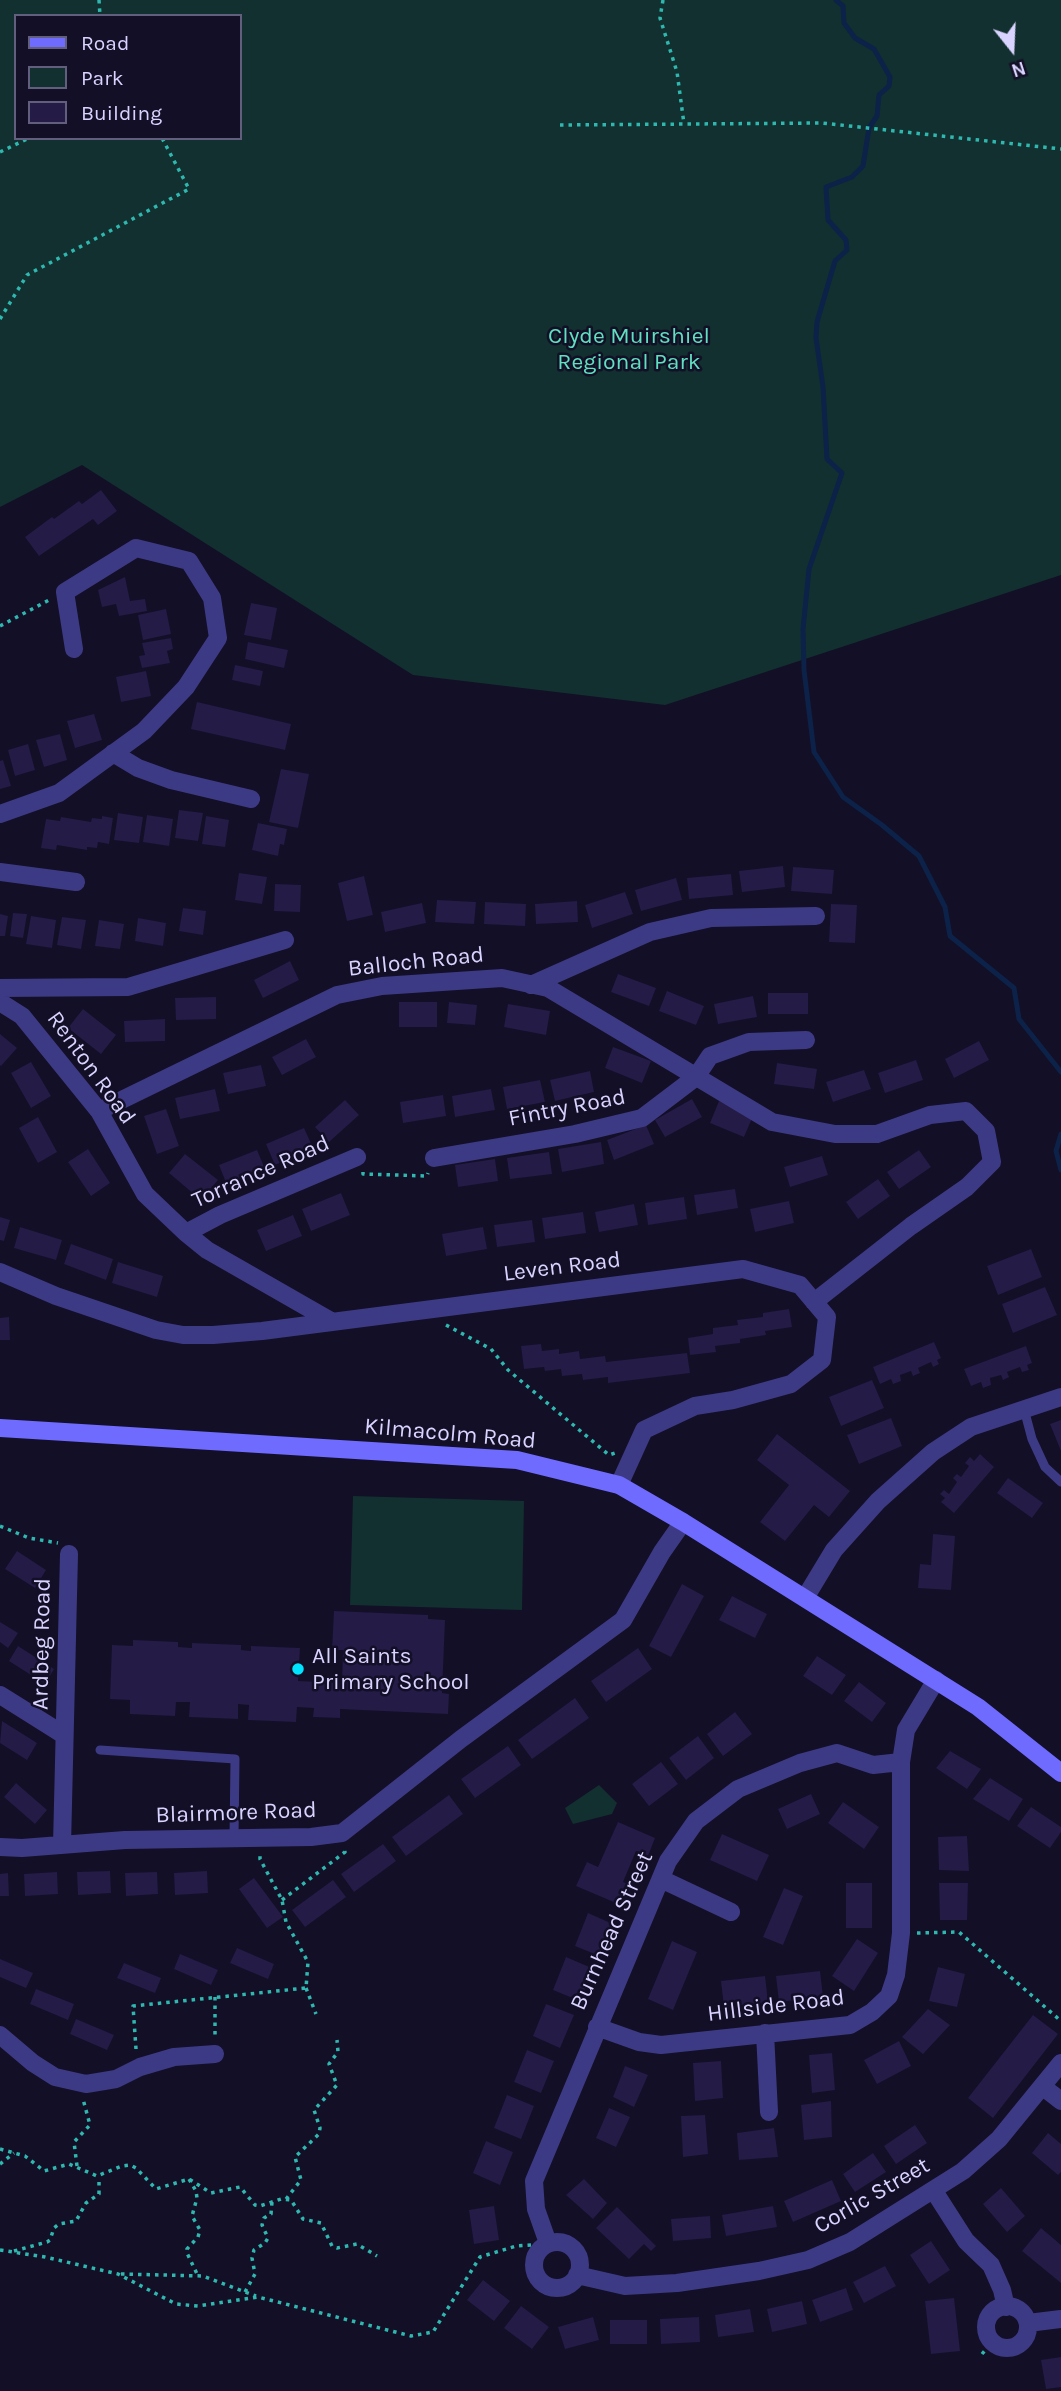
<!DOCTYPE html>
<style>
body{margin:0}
#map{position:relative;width:1061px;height:2391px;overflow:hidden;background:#130f26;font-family:Karla,sans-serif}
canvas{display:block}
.legend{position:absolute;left:14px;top:14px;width:228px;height:126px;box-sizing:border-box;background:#130f26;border:2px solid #625e7d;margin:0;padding:9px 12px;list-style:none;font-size:21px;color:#d9d4ff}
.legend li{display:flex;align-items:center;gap:14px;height:35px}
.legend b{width:35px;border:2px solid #625e7d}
.north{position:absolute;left:977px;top:14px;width:70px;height:70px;-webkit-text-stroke:5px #130f26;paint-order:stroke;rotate:162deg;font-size:19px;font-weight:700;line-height:28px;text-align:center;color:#d9d4ff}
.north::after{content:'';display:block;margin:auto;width:24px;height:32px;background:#d9d4ff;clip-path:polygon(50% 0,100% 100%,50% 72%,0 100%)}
</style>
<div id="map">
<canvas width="1061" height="2391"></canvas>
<ul class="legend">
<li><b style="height:9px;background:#6f6bff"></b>Road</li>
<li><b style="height:19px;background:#12302f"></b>Park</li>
<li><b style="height:19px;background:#241b47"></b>Building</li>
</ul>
<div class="north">N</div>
</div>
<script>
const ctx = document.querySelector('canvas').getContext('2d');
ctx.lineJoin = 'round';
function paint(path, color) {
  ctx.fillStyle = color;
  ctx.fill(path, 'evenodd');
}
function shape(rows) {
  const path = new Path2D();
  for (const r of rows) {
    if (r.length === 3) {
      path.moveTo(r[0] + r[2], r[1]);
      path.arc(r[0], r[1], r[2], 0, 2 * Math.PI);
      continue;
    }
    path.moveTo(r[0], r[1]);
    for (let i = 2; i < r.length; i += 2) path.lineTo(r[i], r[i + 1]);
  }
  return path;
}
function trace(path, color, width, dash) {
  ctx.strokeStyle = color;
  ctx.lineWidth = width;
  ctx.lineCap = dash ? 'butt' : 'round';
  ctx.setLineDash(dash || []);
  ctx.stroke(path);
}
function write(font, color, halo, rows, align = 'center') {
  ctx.font = font + ' Karla,sans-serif';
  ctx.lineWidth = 5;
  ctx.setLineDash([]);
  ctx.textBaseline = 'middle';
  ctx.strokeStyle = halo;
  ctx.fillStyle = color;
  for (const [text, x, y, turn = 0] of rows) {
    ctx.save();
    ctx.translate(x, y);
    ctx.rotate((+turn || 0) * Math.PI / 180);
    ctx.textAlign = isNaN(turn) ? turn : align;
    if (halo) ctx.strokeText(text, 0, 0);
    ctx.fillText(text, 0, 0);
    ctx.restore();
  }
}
paint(shape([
 [0,0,1061,0,1061,575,665,705,413,675,82,465,0,507],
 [16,16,240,16,240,138,16,138],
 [353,1496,524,1501,522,1610,350,1605],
 [599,1785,617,1803,612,1814,573,1824,565,1808]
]), '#12302f');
trace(shape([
 [836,0,843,6,844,23,855,38,874,49,890,77,889,86,879,95,877,116,869,128,863,166,852,177,826,187,828,220,846,240,847,250,835,261,817,322,816,338,823,387,827,459,842,473,809,569,803,629,804,670,814,752,843,797,882,825,919,856,945,907,950,936,1014,988,1019,1019,1061,1072],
 [1061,1134,1056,1151,1061,1170]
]), '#0c2248', 5);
paint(shape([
 [101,490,117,511,98,525,93,519,39,556,25,537,52,517,54,519,79,501,82,504],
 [125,577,130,601,145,599,147,611,119,616,116,604,102,607,98,590],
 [251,603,277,608,271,640,244,635],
 [166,609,171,634,143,640,138,615],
 [171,638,173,649,167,651,170,663,142,668,139,656,145,655,142,643],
 [248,642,288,650,284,668,245,659],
 [235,665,263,671,260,686,232,680],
 [146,671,151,696,121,702,116,677],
 [197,702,291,724,285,750,191,729],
 [94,714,102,740,75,748,67,721],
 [60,734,67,760,44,767,36,740],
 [28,744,35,770,15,776,8,750],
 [3,760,11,786,0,789,0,761],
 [281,769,309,774,298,828,269,822],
 [179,810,203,813,198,841,175,838],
 [118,813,143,817,139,843,114,840],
 [147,815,173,819,169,846,143,842],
 [102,816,113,818,109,844,98,842,97,848,87,847,87,850,57,845,56,850,41,848,46,819,60,821,61,817,91,822,92,818,102,819],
 [206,816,229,820,225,847,202,844],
 [258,823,287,829,284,845,280,844,278,856,252,850],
 [783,866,785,887,742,892,739,871],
 [793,867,834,870,832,894,791,891],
 [239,873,267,877,262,904,235,900],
 [731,874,733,895,689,899,687,878],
 [364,876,373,915,347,921,338,883],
 [676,878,682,900,641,911,635,890],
 [275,884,301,885,300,912,274,911],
 [625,892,633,914,592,928,585,905],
 [437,900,476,902,474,924,435,922],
 [577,901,578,922,536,924,535,904],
 [485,902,526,904,525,926,484,924],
 [422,903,426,923,385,932,381,912],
 [831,904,857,905,855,943,829,942],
 [183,908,206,911,203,935,179,931],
 [13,913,27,914,23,938,10,936],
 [0,914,8,916,5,936,0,936],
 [31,916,56,920,52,948,26,944],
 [62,917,86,920,81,949,57,945],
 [138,918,166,923,163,946,135,941],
 [99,920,124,924,120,949,95,946],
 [290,961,299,980,263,998,254,980],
 [618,974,656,988,649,1006,611,992],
 [667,991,704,1006,696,1025,659,1011],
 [768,993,808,993,808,1014,768,1014],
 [753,996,757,1017,718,1024,714,1004],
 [216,997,216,1019,176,1020,175,998],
 [399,1002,437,1002,437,1027,399,1027],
 [449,1002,477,1005,475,1025,447,1023],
 [508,1004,550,1011,546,1035,504,1027],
 [83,1009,116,1035,101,1054,68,1028],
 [165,1019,165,1041,125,1042,124,1021],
 [0,1034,17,1048,1,1066,0,1065],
 [306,1039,316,1057,282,1075,272,1057],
 [979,1041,989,1060,954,1078,945,1059],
 [613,1047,651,1061,642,1083,605,1068],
 [916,1060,923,1080,885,1093,878,1073],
 [31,1062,51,1096,31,1108,11,1073],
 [777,1063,817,1069,814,1089,774,1084],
 [261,1065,266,1086,228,1094,223,1073],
 [864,1070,871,1089,833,1102,826,1082],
 [590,1071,594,1092,555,1101,550,1080],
 [540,1080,545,1102,507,1109,503,1087],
 [215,1089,220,1111,180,1119,175,1098],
 [491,1089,495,1110,455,1117,452,1096],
 [443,1095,446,1116,403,1123,400,1102],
 [692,1099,702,1117,665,1137,655,1120],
 [345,1100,359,1115,329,1142,315,1127],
 [719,1101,753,1116,744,1137,710,1123],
 [166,1109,179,1146,157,1154,144,1116],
 [38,1117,57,1152,38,1163,19,1128],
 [646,1125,654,1144,614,1160,607,1140],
 [304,1128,313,1148,275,1165,266,1144],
 [601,1142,604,1164,562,1172,558,1149],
 [88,1149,110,1183,91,1196,68,1162],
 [257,1150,265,1169,227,1185,219,1165],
 [919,1150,931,1167,899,1189,887,1172],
 [549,1152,552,1174,510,1179,507,1158],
 [185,1154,218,1180,201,1200,169,1173],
 [822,1156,828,1175,790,1187,784,1167],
 [495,1159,498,1181,458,1187,455,1165],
 [878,1179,890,1196,858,1219,846,1202],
 [735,1189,738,1208,697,1215,694,1195],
 [341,1193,350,1215,311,1231,302,1209],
 [684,1197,687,1219,648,1225,645,1203],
 [789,1201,794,1223,755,1232,750,1209],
 [634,1204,638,1225,599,1232,595,1212],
 [583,1212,586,1233,545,1239,542,1218],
 [293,1215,302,1236,266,1251,257,1230],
 [0,1217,10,1220,4,1241,0,1240],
 [532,1220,535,1242,497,1247,494,1225],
 [20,1227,62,1240,56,1260,14,1248],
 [483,1227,487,1249,446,1256,442,1234],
 [71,1244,113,1259,106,1280,64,1264],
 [1031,1249,1042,1277,998,1295,987,1266],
 [118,1262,163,1276,157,1297,112,1283],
 [1045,1287,1057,1315,1013,1333,1002,1304],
 [789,1309,792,1327,765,1331,766,1335,740,1339,740,1343,715,1346,716,1352,690,1355,688,1338,713,1334,713,1328,738,1325,737,1320,763,1317,763,1313],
 [9,1317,10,1340,0,1340,0,1318],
 [934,1342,941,1358,937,1360,939,1364,933,1367,931,1362,918,1368,920,1373,913,1376,911,1371,900,1375,901,1381,893,1384,891,1379,880,1384,873,1367],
 [541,1344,542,1351,559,1349,559,1354,579,1351,580,1359,605,1356,606,1362,687,1353,690,1373,608,1383,608,1377,583,1380,582,1374,562,1376,561,1369,545,1371,544,1367,524,1369,521,1346],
 [1026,1346,1032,1363,1027,1365,1029,1370,1022,1372,1020,1367,1007,1372,1009,1377,1003,1380,1001,1375,990,1378,991,1385,983,1388,981,1382,971,1386,964,1369],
 [872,1380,884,1408,841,1426,829,1397],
 [891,1418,902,1446,859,1464,847,1435],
 [1061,1420,1061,1451,1050,1424],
 [777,1434,850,1491,829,1517,814,1505,785,1541,760,1522,789,1485,757,1460],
 [980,1454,994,1467,954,1513,941,1502,945,1498,940,1494,944,1490,949,1494,957,1482,953,1478,957,1474,961,1477,969,1466,965,1463,970,1457,974,1461],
 [1008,1478,1043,1503,1032,1518,997,1493],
 [933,1534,955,1536,951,1590,918,1588,920,1564,931,1565],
 [17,1551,46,1570,35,1588,5,1569],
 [682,1584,704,1596,671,1657,649,1646],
 [732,1596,767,1614,755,1638,719,1620],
 [334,1611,428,1615,428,1619,445,1620,442,1693,449,1694,448,1714,340,1709,340,1718,313,1717,314,1708,297,1707,296,1722,248,1720,249,1705,238,1704,238,1719,189,1717,190,1702,176,1702,175,1716,130,1714,130,1700,110,1699,112,1645,133,1646,133,1640,178,1642,178,1647,192,1648,192,1643,241,1645,241,1650,251,1651,251,1646,300,1648,298,1681,342,1683,343,1650,332,1650],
 [0,1622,18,1633,8,1648,0,1642],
 [18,1646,54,1669,45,1684,9,1661],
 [638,1648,652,1669,606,1702,591,1681],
 [817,1656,846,1675,832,1695,803,1676],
 [859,1682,886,1703,872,1722,844,1701],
 [575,1698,589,1718,532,1759,518,1740],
 [735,1712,752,1734,723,1756,707,1734],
 [2,1721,37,1743,27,1760,0,1743],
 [698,1736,714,1758,686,1780,669,1758],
 [508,1746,521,1765,475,1798,461,1779],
 [950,1751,981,1769,967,1789,936,1768],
 [661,1762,678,1784,649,1806,632,1784],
 [990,1778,1023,1799,1009,1821,973,1799],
 [16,1783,47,1810,35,1824,4,1797],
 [811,1794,820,1814,787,1829,778,1809],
 [449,1795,463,1814,406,1856,392,1837],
 [843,1802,879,1827,864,1849,828,1823],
 [1031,1807,1061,1827,1061,1832,1050,1848,1017,1826],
 [618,1822,655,1838,648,1856,636,1851,623,1882,632,1886,623,1906,576,1886,587,1862,598,1867],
 [722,1834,769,1855,757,1881,710,1860],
 [967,1836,969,1871,939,1870,938,1837],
 [383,1844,396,1861,354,1892,341,1874],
 [110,1871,111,1893,78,1895,77,1872],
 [207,1871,208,1893,175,1895,174,1873],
 [57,1872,58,1894,25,1896,24,1874],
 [157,1872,158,1894,126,1896,125,1873],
 [8,1873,9,1896,0,1896,0,1874],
 [254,1878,283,1917,267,1928,239,1889],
 [333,1880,346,1897,305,1927,292,1910],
 [846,1883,872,1883,872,1928,846,1928],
 [939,1883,968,1883,967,1920,940,1920],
 [784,1888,803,1896,783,1945,763,1937],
 [588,1913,615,1925,602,1957,575,1946],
 [857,1939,878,1953,854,1991,832,1976],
 [672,1941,697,1952,673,2010,648,1999],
 [237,1948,274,1964,268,1979,230,1963],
 [180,1954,218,1970,211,1985,174,1969],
 [566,1957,594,1969,580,2001,553,1990],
 [0,1959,33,1973,26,1988,0,1977],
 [124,1963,161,1978,155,1993,117,1978],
 [938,1967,965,1974,957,2007,929,2001],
 [820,1971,823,1997,779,2002,776,1976],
 [765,1976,768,2002,724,2007,721,1981],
 [36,1989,74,2004,68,2020,30,2004],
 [546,2004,574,2015,560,2048,533,2036],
 [928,2009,950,2025,923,2054,902,2037],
 [1033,2015,1058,2034,993,2118,968,2098],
 [76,2019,114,2035,107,2050,70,2034],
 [899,2041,911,2066,877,2084,864,2060],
 [527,2050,554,2061,541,2093,514,2082],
 [832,2053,835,2090,812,2093,809,2055],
 [721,2061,723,2098,695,2101,693,2063],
 [625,2066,648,2075,634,2107,613,2097],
 [507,2095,534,2106,521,2139,494,2128],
 [831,2101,832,2137,804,2140,801,2105],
 [609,2108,630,2117,616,2147,596,2138],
 [705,2115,708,2154,683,2157,681,2116],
 [915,2125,927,2143,896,2164,884,2146],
 [774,2128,778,2157,739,2160,737,2133],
 [1048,2133,1061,2144,1061,2172,1058,2175,1032,2153],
 [486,2141,513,2152,500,2185,473,2173],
 [873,2153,886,2172,855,2192,843,2174],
 [584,2179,607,2203,593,2219,566,2195],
 [832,2180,841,2201,793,2222,784,2201],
 [1001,2188,1025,2216,1007,2232,983,2204],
 [494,2206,499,2240,474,2244,469,2210],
 [773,2206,777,2227,726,2236,722,2215],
 [617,2207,656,2246,651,2251,644,2244,629,2259,596,2228],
 [710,2216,711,2238,673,2241,671,2219],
 [1041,2228,1061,2245,1061,2283,1022,2251],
 [931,2241,950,2270,929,2284,910,2255],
 [885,2266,896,2286,864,2303,853,2282],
 [483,2280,510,2301,494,2321,467,2300],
 [846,2288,853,2310,820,2322,812,2300],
 [954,2298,960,2351,931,2354,925,2301],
 [802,2301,807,2324,772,2332,767,2309],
 [521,2306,549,2327,532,2349,504,2328],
 [750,2309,754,2332,718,2337,715,2315],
 [593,2317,599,2340,565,2349,558,2327],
 [699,2317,700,2342,661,2344,660,2319],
 [610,2320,647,2320,647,2344,610,2344],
 [1061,2357,1061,2387,1046,2389,1041,2360]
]), '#241b47');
trace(shape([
 [99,0,100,16],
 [663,0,660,18,677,72,684,124],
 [560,125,822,123,1061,149],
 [0,152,29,138],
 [0,319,27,275,189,189,162,138],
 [0,626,51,599],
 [363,1172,363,1174,427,1176,428,1173],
 [446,1325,491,1349,508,1370,609,1455,615,1453],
 [0,1526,29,1538,58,1543],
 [282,1900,345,1852,344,1850],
 [917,1933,959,1932,1061,2021],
 [306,1988,316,2014],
 [215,1997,215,2038],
 [136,2049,133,2006,306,1988,308,1962,286,1922,282,1900,260,1859,260,1854],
 [0,2149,25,2156,44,2171,69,2164,97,2176,122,2166,130,2165,136,2168,156,2189,189,2179,211,2193,240,2187,255,2205,260,2206,281,2199,291,2200,303,2219,321,2223,332,2246,337,2248,357,2244,377,2256],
 [0,2164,14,2153],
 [77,2166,74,2142,90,2125,83,2099],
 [189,2179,196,2191,197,2198,192,2216,200,2230,198,2237,187,2249,187,2253,198,2276],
 [286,2199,301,2180,295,2157,319,2134,320,2128,314,2110,337,2085,329,2064,338,2052,337,2040],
 [0,2250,45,2257,118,2274,176,2304,198,2306,258,2297,411,2336,433,2332,480,2257,516,2246,531,2245],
 [14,2251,47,2242,50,2240,54,2228,59,2224,76,2221,86,2203,99,2194,99,2177],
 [121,2274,203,2276,256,2296],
 [245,2292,255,2274,252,2258,254,2250,265,2243,268,2238,262,2225,264,2218,271,2214,272,2202],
 [982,2354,992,2342]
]), '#2fb8b0', 3.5, [3.5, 5]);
trace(shape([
 [1024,1409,1032,1439,1045,1467,1061,1482],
 [100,1750,235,1759,234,1838]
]), '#3d3a85', 9);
trace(shape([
 [113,753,138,768,171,780,251,799],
 [0,814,59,793,144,731,186,687,218,638,212,598,189,561,136,548,65,592,74,649],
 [0,872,76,882],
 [531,985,650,932,711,918,816,916],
 [0,988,128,987,285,940],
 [0,1002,22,1016,99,1111,145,1194,186,1233,207,1250,331,1321],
 [99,1111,337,995,382,986,502,978,548,988,772,1122,835,1134,877,1134,930,1115,966,1111,986,1131,992,1162,967,1187,911,1226,814,1302],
 [434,1158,575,1134,642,1118,696,1077,710,1056,749,1042,806,1040],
 [186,1233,220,1215,357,1157],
 [0,1272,56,1296,156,1330,183,1335,213,1335,262,1331,743,1269,800,1285,827,1317,822,1360,791,1384,733,1400,695,1406,644,1430,619,1485],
 [805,1598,834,1550,878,1501,933,1452,971,1427,1061,1397],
 [0,1695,64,1735],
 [62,1845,69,1554],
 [0,1847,22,1848,125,1840,311,1837,342,1833,461,1739,623,1620,662,1552,683,1522],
 [661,1879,731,1912],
 [597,2027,639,2042,661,2045,850,2025,872,2012,889,1996,896,1975,901,1933,901,1762],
 [765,2033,769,2112],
 [0,2035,33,2063,55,2077,86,2084,116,2079,140,2067,174,2057,215,2054],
 [1043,2087,1061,2101],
 [934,2191,966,2241,991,2265,1002,2290,1006,2307],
 [557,2265,23],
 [548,2243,536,2209,534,2181,668,1861,696,1821,738,1789,800,1763,837,1753,873,1765,901,1762,906,1730,936,1680],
 [577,2275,625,2286,677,2283,759,2271,808,2260,850,2242,963,2171,999,2139,1061,2063],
 [1007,2327,21],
 [1028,2323,1061,2319]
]), '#3d3a85', 18);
trace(shape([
 [0,1428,517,1460,619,1485,683,1522,978,1707,1061,1773]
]), '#6f6bff', 18);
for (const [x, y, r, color] of [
 [298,1669,7,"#00e5ff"]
]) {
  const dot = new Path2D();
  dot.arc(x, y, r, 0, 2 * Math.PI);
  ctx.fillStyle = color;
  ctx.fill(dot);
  trace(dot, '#130f26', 2.5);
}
write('23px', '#5fe0c0', '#130f26', [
 ["Clyde Muirshiel",629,336],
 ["Regional Park",629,362]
]);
write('23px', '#d9d4ff', '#130f26', [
 ["Balloch Road",416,962,-6],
 ["Renton Road",91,1068,54],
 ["Fintry Road",567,1108,-11],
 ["Torrance Road",261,1172,-24],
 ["Leven Road",562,1267,-7],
 ["Kilmacolm Road",450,1434,5],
 ["Ardbeg Road",42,1644,-89],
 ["Blairmore Road",236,1813,-2],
 ["Burnhead Street",612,1931,-66],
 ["Hillside Road",776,2006,-7],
 ["Corlic Street",872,2196,-30]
]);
write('23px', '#d9d4ff', '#130f26', [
 ["All Saints",312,1656],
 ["Primary School",312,1682]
], 'left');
</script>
